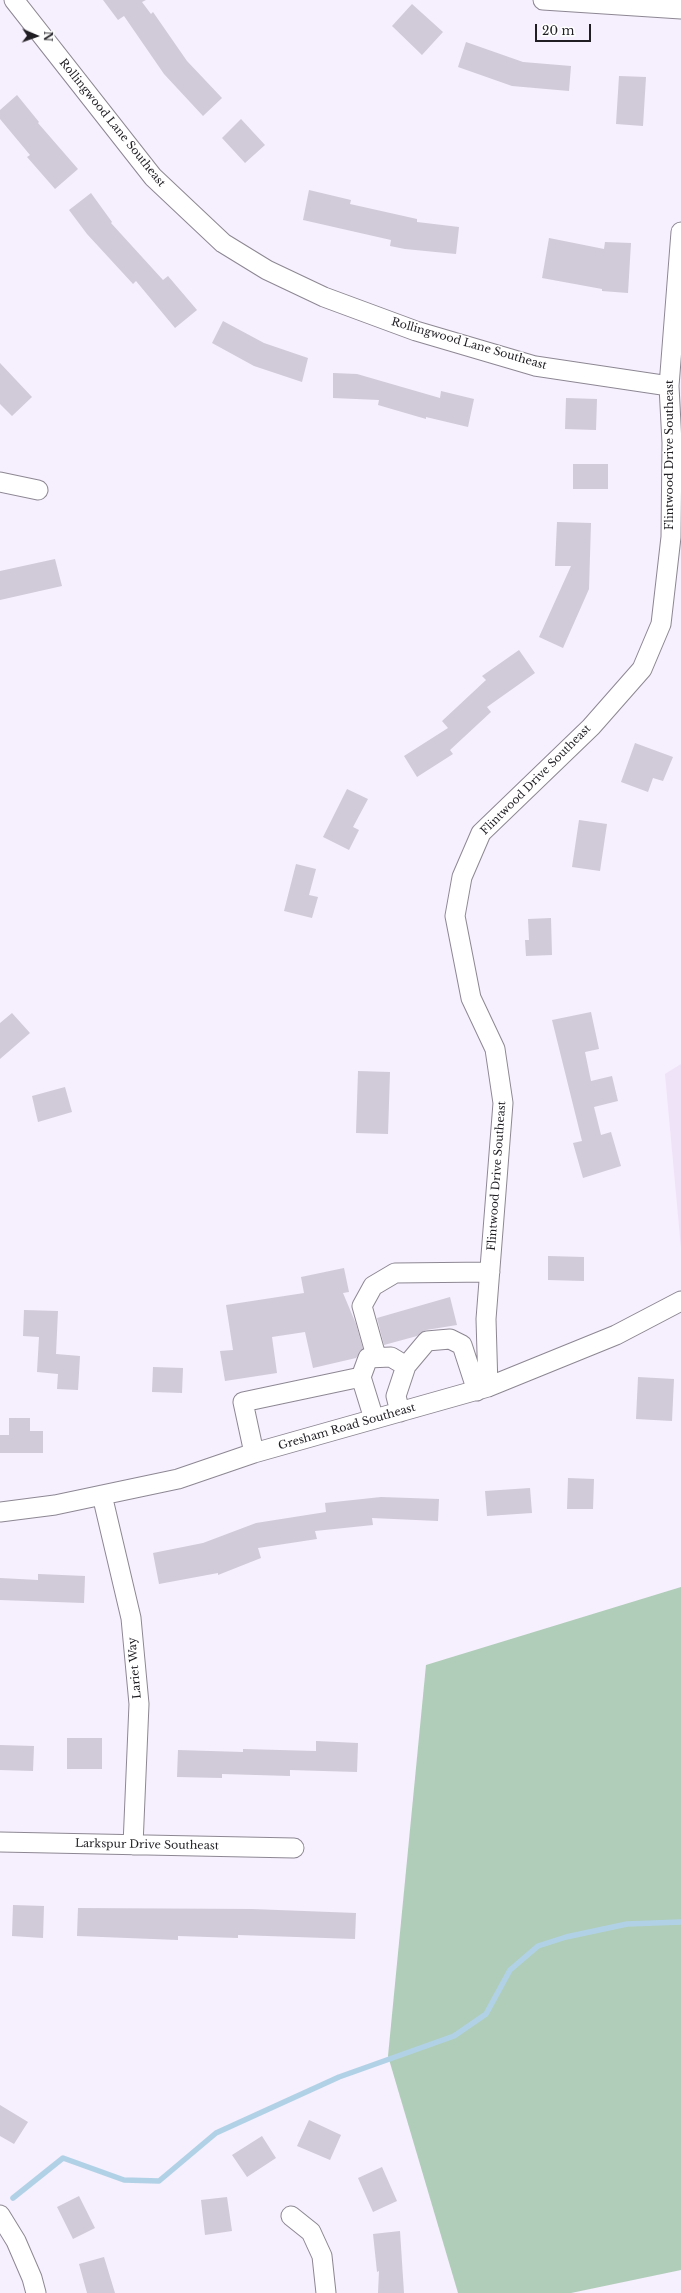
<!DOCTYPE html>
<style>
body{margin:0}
#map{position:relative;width:681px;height:2293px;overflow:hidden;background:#f6effd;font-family:"Libre Baskerville",serif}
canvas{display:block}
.north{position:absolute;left:16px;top:16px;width:40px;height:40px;-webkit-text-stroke:3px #fff;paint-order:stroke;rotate:92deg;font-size:11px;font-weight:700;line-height:16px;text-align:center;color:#201e23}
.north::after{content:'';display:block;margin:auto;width:14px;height:18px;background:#201e23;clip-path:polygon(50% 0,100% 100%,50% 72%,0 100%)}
.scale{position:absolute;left:535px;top:24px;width:56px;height:18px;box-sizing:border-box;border:2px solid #201e23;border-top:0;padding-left:5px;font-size:12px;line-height:14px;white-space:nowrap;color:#201e23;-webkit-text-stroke:3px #fff;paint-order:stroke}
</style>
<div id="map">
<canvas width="681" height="2293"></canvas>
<div class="north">N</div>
<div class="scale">20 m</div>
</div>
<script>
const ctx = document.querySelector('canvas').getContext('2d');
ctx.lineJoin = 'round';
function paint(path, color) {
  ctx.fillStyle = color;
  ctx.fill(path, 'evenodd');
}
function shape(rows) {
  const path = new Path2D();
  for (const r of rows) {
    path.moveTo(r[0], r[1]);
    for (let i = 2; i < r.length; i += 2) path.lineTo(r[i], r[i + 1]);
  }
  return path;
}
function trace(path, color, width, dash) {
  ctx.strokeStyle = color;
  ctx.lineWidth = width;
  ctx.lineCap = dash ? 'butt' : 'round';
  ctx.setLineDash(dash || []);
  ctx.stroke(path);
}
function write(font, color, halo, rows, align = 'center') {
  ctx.font = font + ' "Libre Baskerville",serif';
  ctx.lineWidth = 3;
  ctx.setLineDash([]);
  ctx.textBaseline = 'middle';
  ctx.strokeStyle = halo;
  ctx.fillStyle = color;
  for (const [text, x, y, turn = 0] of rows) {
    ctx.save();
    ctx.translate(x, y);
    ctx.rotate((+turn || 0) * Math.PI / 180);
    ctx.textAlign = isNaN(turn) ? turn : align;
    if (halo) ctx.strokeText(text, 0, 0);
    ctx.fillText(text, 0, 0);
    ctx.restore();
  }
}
paint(shape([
 [681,1064,681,1248,665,1074]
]), '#efe3f8');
paint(shape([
 [681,1587,681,2270,571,2293,458,2293,388,2056,426,1665]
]), '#b0cdb9');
trace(shape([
 [13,2198,63,2158,124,2180,159,2181,216,2133,339,2077,454,2036,486,2014,510,1970,538,1946,566,1937,627,1924,681,1922]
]), '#b1d2e6', 5.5);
paint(shape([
 [103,0,146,0,142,2,151,14,153,12,187,61,222,98,203,116,164,74,124,16,118,20],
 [412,4,443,32,422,55,392,26],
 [466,42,523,62,571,66,569,91,512,86,458,67],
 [619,76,646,77,643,126,616,124],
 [17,95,39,122,38,123,78,169,55,189,27,157,30,155,0,119,0,110],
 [241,119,265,145,245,163,222,138],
 [309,190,351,200,350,204,417,219,417,222,459,227,456,254,405,249,390,246,391,240,303,220],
 [91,193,112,222,111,223,163,280,168,276,197,310,175,328,136,281,133,284,87,234,69,210],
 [549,238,604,249,605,242,631,243,628,293,602,291,602,289,542,278],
 [223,321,264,343,308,358,302,382,254,366,212,343],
 [0,363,32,397,12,416,0,404],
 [333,373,357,374,440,398,441,391,474,399,468,427,426,417,426,419,378,405,379,400,333,398],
 [566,398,597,399,596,430,565,429],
 [573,464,608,464,608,489,573,489],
 [557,522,591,523,589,589,563,648,539,637,571,566,555,566],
 [55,559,62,586,0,600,0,571],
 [519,650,535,673,487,707,491,712,450,750,453,754,417,777,404,756,448,728,442,721,486,680,482,676],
 [635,743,673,757,663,781,653,778,648,792,621,782],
 [347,789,368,799,353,827,359,830,349,850,323,837],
 [579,820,607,824,600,871,572,867],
 [296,864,316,869,309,895,318,897,312,918,284,911],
 [551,918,552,955,526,956,525,940,529,940,528,919],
 [591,1012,599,1049,585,1052,591,1081,612,1076,618,1101,594,1107,601,1135,611,1132,621,1166,583,1178,573,1143,582,1141,552,1020],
 [12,1013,30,1033,0,1059,0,1023],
 [358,1071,390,1072,388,1134,356,1133],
 [65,1087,72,1112,38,1122,32,1096],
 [548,1256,584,1257,584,1281,548,1280],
 [344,1268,349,1292,343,1293,356,1324,363,1349,356,1358,313,1368,305,1332,272,1337,277,1373,225,1381,220,1351,233,1350,226,1305,304,1293,301,1277],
 [450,1297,457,1325,426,1330,417,1336,384,1345,377,1318],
 [24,1310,58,1311,56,1354,80,1356,78,1390,57,1389,58,1374,37,1372,39,1337,23,1336],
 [153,1367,183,1368,182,1393,152,1392],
 [638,1377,674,1379,672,1421,636,1419],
 [9,1418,30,1418,30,1431,43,1431,43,1453,0,1453,0,1435,9,1435],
 [568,1478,594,1479,593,1509,567,1509],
 [530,1488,532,1513,487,1516,485,1491],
 [381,1497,439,1499,438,1521,372,1518,373,1525,315,1531,317,1539,258,1548,261,1558,218,1575,218,1573,159,1584,153,1553,203,1543,256,1523,326,1512,325,1503],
 [38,1574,85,1576,84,1603,0,1600,0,1578,38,1580],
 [67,1738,102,1738,102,1769,67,1769],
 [316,1741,358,1743,357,1772,290,1770,290,1776,222,1774,222,1778,177,1777,178,1750,243,1752,243,1749,316,1751],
 [0,1745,34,1746,33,1771,0,1770],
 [13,1905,44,1906,43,1938,12,1936],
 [78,1908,252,1909,356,1913,355,1939,238,1935,238,1938,178,1936,178,1940,77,1936],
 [0,2105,28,2122,14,2144,0,2136],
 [309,2120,341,2135,330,2160,297,2146],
 [262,2136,276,2158,247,2177,232,2155],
 [382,2167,397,2201,373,2212,358,2178],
 [79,2196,95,2228,73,2239,57,2207],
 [227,2197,232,2231,205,2235,201,2200],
 [400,2231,404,2293,378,2293,379,2271,377,2272,373,2234],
 [104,2257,115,2293,87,2293,79,2264]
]), '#d1cad8');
const minor = shape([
 [14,0,153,177,223,243,267,270,324,297,416,331,535,366,669,386],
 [543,0,681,9],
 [0,482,38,490],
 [376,1356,362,1306,373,1286,395,1273,490,1272],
 [488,1387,486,1319,503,1103,495,1049,471,998,455,916,462,877,481,833,591,727,642,669,661,624,671,537,672,443,669,386,681,232],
 [400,1412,396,1396,406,1366],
 [374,1419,361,1377,368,1358,391,1357,406,1366,427,1341,450,1339,462,1345,477,1391],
 [254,1453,243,1402,361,1377],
 [102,1495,131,1618,139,1704,133,1845],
 [0,1512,55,1505,178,1479,254,1453,488,1387,616,1335,681,1301],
 [0,1842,294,1848],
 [0,2215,16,2241,32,2278,36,2293],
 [291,2216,311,2232,322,2256,326,2293]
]);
trace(minor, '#8d8793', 21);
trace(minor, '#fff', 19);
write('11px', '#201e23', '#fff', [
 ["Rollingwood Lane Southeast",112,123,51],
 ["Rollingwood Lane Southeast",469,344,16],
 ["Flintwood Drive Southeast",670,455,-90],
 ["Flintwood Drive Southeast",536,780,-45],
 ["Flintwood Drive Southeast",497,1176,-86],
 ["Gresham Road Southeast",347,1427,-16],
 ["Lariet Way",135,1668,-95],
 ["Larkspur Drive Southeast",147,1845,1]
]);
</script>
